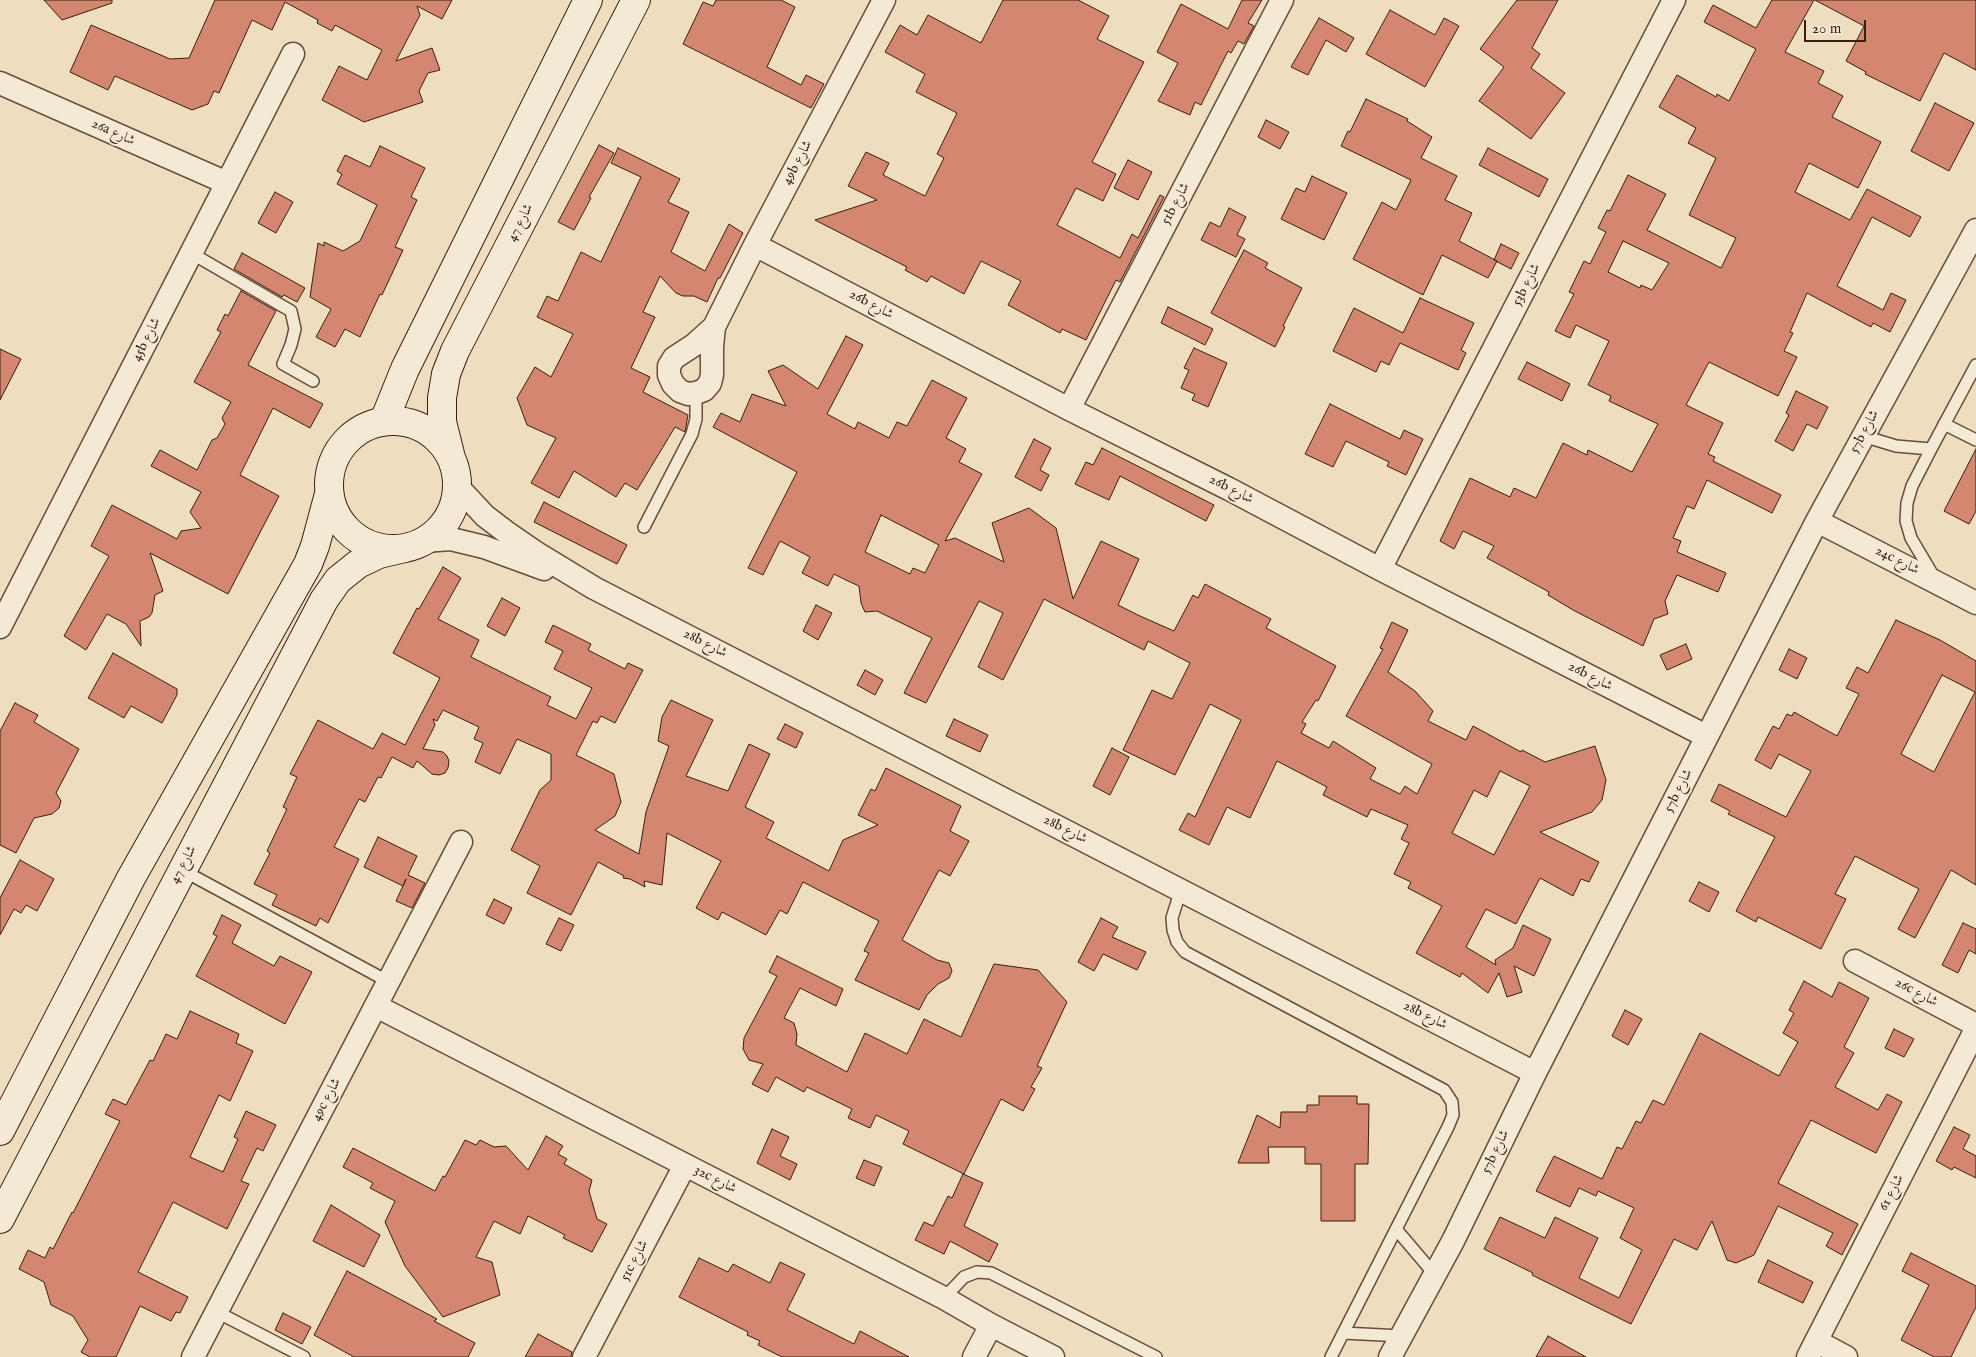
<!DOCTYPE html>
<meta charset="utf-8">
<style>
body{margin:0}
#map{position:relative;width:1976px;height:1357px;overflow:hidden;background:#eeddbf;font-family:"IM FELL English",serif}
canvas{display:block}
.scale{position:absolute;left:1804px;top:20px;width:62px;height:22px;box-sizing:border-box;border:2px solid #3d1d0e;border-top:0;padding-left:6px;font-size:15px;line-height:18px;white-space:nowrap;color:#3d1d0e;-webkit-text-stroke:4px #f4e9d5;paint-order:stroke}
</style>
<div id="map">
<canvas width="1976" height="1357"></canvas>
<div class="scale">20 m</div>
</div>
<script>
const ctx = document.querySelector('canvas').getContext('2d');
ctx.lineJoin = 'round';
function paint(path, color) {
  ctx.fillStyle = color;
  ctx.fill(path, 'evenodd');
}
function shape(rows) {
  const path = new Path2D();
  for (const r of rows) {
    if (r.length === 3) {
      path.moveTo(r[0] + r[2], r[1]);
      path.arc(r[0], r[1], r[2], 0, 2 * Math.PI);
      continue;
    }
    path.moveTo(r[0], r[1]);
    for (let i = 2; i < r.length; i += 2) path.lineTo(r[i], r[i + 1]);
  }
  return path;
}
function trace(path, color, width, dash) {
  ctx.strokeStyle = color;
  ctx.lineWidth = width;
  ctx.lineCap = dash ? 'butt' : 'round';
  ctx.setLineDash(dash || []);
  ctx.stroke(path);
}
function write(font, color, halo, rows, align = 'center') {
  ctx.font = font + ' "IM FELL English",Amiri,serif';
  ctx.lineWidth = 4;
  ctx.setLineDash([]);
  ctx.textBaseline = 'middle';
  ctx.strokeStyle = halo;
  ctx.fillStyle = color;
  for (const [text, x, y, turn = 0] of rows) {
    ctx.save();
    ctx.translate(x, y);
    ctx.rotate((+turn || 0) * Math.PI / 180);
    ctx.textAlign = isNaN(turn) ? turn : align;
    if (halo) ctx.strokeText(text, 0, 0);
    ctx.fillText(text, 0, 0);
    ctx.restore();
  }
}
const building = shape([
 [44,0,112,0,112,3,62,20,44,0],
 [215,0,452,0,442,19,417,6,420,15,396,61,432,48,440,70,428,73,419,91,423,102,364,122,322,100,339,66,367,80,382,50,335,25,332,31,317,23,318,20,285,2,272,30,252,20,219,93,214,91,208,104,192,110,115,76,108,90,70,72,91,25,170,59,189,58,215,0],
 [716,0,781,0,795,7,767,67,801,85,806,75,824,84,811,108,683,44,703,2,713,6,716,0],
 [1003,0,1078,0,1109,16,1097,39,1144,62,1092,162,1116,174,1103,201,1076,188,1057,225,1120,258,1132,234,1138,238,1160,195,1164,197,1120,282,1116,280,1086,340,1062,329,1060,333,1008,305,1021,281,981,261,964,294,931,276,927,282,905,270,907,267,815,220,877,200,848,186,866,152,889,163,883,175,925,196,944,158,937,154,957,113,916,92,925,74,885,52,900,25,917,35,928,15,981,43,1003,0],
 [1242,0,1262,0,1248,23,1254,26,1244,44,1238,41,1231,53,1228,51,1201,105,1195,102,1190,115,1158,101,1178,63,1157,52,1181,4,1228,29,1242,0],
 [1517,0,1558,0,1532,48,1540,54,1531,68,1565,93,1531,139,1479,101,1504,67,1480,49,1517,0],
 [1772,0,1814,0,1785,52,1824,71,1818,83,1843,96,1832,117,1881,142,1858,188,1809,163,1795,192,1850,220,1867,189,1921,217,1910,237,1872,217,1837,286,1883,310,1891,293,1906,300,1890,332,1873,323,1871,327,1807,293,1790,332,1793,333,1784,351,1797,357,1778,396,1709,362,1686,405,1723,423,1708,454,1715,457,1713,461,1781,495,1772,513,1707,480,1694,509,1687,506,1673,538,1681,541,1677,552,1726,573,1718,592,1677,575,1665,601,1668,614,1654,619,1643,646,1573,610,1548,595,1549,592,1487,558,1494,546,1463,531,1454,549,1440,541,1470,478,1510,497,1514,488,1536,498,1563,443,1587,455,1588,450,1632,472,1658,424,1609,401,1611,396,1588,385,1609,341,1576,325,1570,338,1555,331,1574,294,1569,292,1584,261,1590,264,1606,232,1598,228,1607,210,1610,211,1628,175,1666,194,1647,230,1721,268,1736,238,1689,215,1716,158,1688,143,1696,128,1659,107,1677,75,1716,97,1717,94,1729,101,1756,49,1704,22,1713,5,1756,28,1772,0],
 [1623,241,1669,263,1652,290,1641,285,1640,288,1608,272,1623,241],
 [1815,0,1976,0,1976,70,1944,53,1920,101,1865,74,1866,72,1846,61,1864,26,1815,0],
 [1390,10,1435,35,1444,18,1459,26,1425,87,1366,54,1390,10],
 [1319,18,1354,38,1346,52,1326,40,1308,75,1291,67,1319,18],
 [1366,99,1408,119,1407,121,1432,137,1421,158,1457,176,1445,200,1472,213,1459,241,1497,261,1488,278,1442,255,1423,295,1353,259,1382,202,1396,210,1411,180,1341,146,1348,131,1350,132,1366,99],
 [1935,103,1974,123,1949,171,1911,151,1935,103],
 [1266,120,1289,132,1280,149,1258,137,1266,120],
 [599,145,614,153,589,197,591,198,574,230,558,222,599,145],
 [380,146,425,168,411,197,417,200,395,247,403,250,382,295,380,294,360,337,345,329,335,347,316,337,331,309,310,297,318,243,324,246,324,242,343,251,360,241,377,205,337,184,342,174,337,171,345,155,370,167,380,146],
 [618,148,680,179,668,202,689,212,671,252,705,271,729,224,743,233,720,278,718,278,707,302,694,296,683,296,676,293,660,276,643,312,655,317,631,368,650,377,643,392,688,415,685,432,675,427,637,490,625,483,616,497,574,471,559,498,531,483,556,438,527,425,517,398,535,367,551,377,573,334,537,317,547,296,558,301,581,252,601,262,641,177,611,163,618,148],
 [1488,148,1548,179,1539,197,1479,165,1488,148],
 [1128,160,1152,172,1138,200,1114,188,1128,160],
 [1312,176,1347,193,1324,240,1281,219,1296,188,1305,192,1312,176],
 [275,192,293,202,276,233,258,223,275,192],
 [1229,208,1246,217,1237,235,1245,239,1236,257,1201,240,1210,222,1220,227,1229,208],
 [1501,244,1519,253,1511,269,1494,260,1501,244],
 [1244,250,1268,263,1265,268,1302,288,1283,326,1285,327,1275,347,1211,313,1244,250],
 [242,253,305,288,297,302,284,295,282,297,234,269,242,253],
 [241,291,276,311,248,365,323,404,310,428,273,408,240,475,279,496,228,594,150,553,163,591,155,595,152,613,149,617,140,621,141,646,126,624,107,614,86,650,64,636,109,556,91,546,112,505,177,539,181,531,201,528,190,512,201,492,151,466,160,450,197,470,212,440,217,438,225,424,222,418,231,402,194,382,221,332,217,330,225,314,228,316,241,291],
 [1420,298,1474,323,1461,350,1466,353,1458,370,1400,343,1389,365,1381,361,1376,372,1333,351,1354,308,1403,333,1420,298],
 [1168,307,1213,329,1205,345,1161,323,1168,307],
 [846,336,863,345,827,414,855,429,858,422,889,438,897,422,907,426,932,380,967,398,946,438,966,449,959,462,982,474,945,541,955,538,1004,562,992,523,1029,508,1056,528,1073,599,1101,541,1139,559,1118,605,1140,616,1174,631,1193,595,1198,598,1205,584,1271,619,1266,628,1336,666,1318,701,1316,700,1302,722,1306,724,1301,733,1329,748,1333,741,1376,768,1370,779,1400,794,1405,786,1417,794,1432,764,1346,716,1383,649,1380,648,1392,622,1408,630,1388,672,1415,691,1433,711,1428,721,1466,740,1473,726,1521,752,1522,750,1545,762,1595,746,1606,780,1602,800,1592,812,1540,832,1599,862,1589,882,1581,879,1573,896,1540,878,1516,924,1486,909,1466,947,1496,965,1495,960,1513,948,1523,925,1551,939,1534,976,1514,966,1522,992,1507,997,1499,973,1488,993,1462,973,1460,977,1416,953,1442,906,1408,888,1411,882,1394,874,1409,843,1401,839,1408,825,1371,809,1367,817,1323,795,1327,787,1277,761,1250,818,1227,807,1209,845,1179,830,1188,813,1195,817,1241,720,1210,704,1175,775,1123,750,1152,690,1172,699,1190,663,1148,641,1144,650,1044,599,1003,680,978,667,1003,613,979,601,926,703,904,693,932,638,877,611,865,612,861,603,859,586,848,581,834,574,828,586,802,573,810,557,780,541,763,575,748,568,797,472,713,427,721,413,740,422,752,394,786,406,768,371,783,365,818,389,846,336],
 [881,515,939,545,925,573,913,568,910,574,865,552,881,515],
 [1500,771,1530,786,1494,855,1452,833,1474,790,1487,797,1500,771],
 [1194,348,1227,363,1208,407,1192,400,1195,394,1181,388,1189,370,1184,368,1194,348],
 [0,349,21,359,0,400,0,349],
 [1527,362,1570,384,1562,401,1518,379,1527,362],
 [1796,391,1828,407,1817,429,1807,424,1793,451,1775,441,1789,415,1786,413,1796,391],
 [1330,404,1400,439,1404,430,1423,439,1406,475,1387,466,1389,462,1346,441,1333,467,1305,454,1330,404],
 [1034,439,1051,448,1040,470,1049,475,1041,491,1015,477,1034,439],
 [1102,448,1214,505,1206,521,1120,476,1109,500,1075,484,1086,462,1093,465,1102,448],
 [1976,449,1976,511,1969,524,1944,511,1976,449],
 [544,502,627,545,617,564,534,522,544,502],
 [443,567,461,578,438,619,479,640,471,657,551,697,547,705,576,719,592,688,554,669,563,651,545,642,553,625,591,644,588,650,625,669,628,663,643,670,615,723,601,716,597,723,593,721,576,755,614,774,621,802,615,816,595,830,639,854,646,812,669,746,658,741,662,717,671,700,713,720,686,776,728,791,749,744,770,754,745,807,774,822,766,838,829,871,843,840,878,825,858,815,871,789,875,791,886,768,961,806,950,831,969,841,950,876,939,870,902,940,937,960,949,963,952,971,949,978,938,984,927,995,919,1010,855,980,869,953,864,951,879,921,803,882,787,914,780,910,766,935,722,912,718,920,696,908,721,861,667,833,662,885,644,881,645,887,630,879,623,878,624,876,598,862,571,915,527,893,540,866,511,850,540,790,551,780,551,754,517,739,500,774,475,762,483,743,474,739,479,727,443,710,437,721,433,719,435,725,423,749,443,752,447,756,449,761,448,768,445,773,439,775,432,774,417,761,413,768,392,757,381,778,378,777,365,802,359,799,334,847,359,859,328,923,320,918,316,926,272,905,277,895,254,884,270,853,267,851,287,809,283,807,297,777,290,774,318,720,373,749,382,733,405,745,440,678,393,653,417,608,419,609,443,567],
 [502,598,520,608,505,636,487,626,502,598],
 [816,605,832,613,818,640,803,631,816,605],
 [1896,620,1940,640,1976,661,1976,885,1951,870,1915,938,1898,929,1919,889,1855,856,1835,894,1846,899,1821,949,1758,917,1756,922,1736,911,1775,837,1728,814,1730,811,1711,801,1719,784,1786,817,1811,771,1779,754,1771,769,1755,760,1773,726,1779,729,1787,714,1792,716,1794,712,1837,736,1859,694,1846,688,1857,667,1868,673,1896,620],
 [1942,675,1975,692,1934,772,1901,754,1942,675],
 [1686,644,1692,659,1667,670,1660,655,1686,644],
 [1789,649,1807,658,1797,679,1779,670,1789,649],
 [113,653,177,689,177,695,162,723,131,706,124,718,88,698,113,653],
 [865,670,883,680,875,695,857,685,865,670],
 [15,703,38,715,34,722,79,749,56,793,61,801,59,808,52,814,34,818,16,853,0,845,0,731,15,703],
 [954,719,988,735,980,752,946,736,954,719],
 [785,724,803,733,796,748,777,739,785,724],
 [1112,748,1129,757,1110,795,1093,786,1112,748],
 [378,837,417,856,408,875,425,883,412,908,396,901,406,879,403,886,364,867,378,837],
 [20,860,54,879,37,911,26,905,21,913,14,909,0,935,0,898,20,860],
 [1699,882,1719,892,1709,912,1689,901,1699,882],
 [494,899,512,908,504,924,486,915,494,899],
 [222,915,241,925,232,943,274,966,280,956,312,972,285,1024,196,976,217,936,213,934,222,915],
 [559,918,574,925,561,951,546,944,559,918],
 [1101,918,1118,927,1112,937,1146,952,1137,970,1103,954,1094,971,1078,962,1101,918],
 [1963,923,1976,929,1976,954,1969,950,1958,973,1942,965,1963,923],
 [777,956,843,989,836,1006,800,988,784,1018,794,1023,797,1034,796,1045,847,1072,865,1033,907,1054,924,1019,961,1037,994,964,1038,970,1067,1002,1037,1066,1042,1068,1031,1087,1035,1089,1023,1111,1001,1099,964,1174,903,1144,909,1131,876,1115,870,1128,848,1118,852,1109,807,1087,804,1092,776,1077,768,1092,752,1084,763,1064,749,1060,743,1049,744,1038,777,976,769,972,777,956],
 [1804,981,1832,997,1839,982,1869,998,1844,1047,1854,1053,1835,1087,1878,1110,1887,1094,1902,1102,1876,1153,1811,1120,1778,1183,1858,1224,1842,1255,1826,1246,1833,1233,1778,1206,1754,1255,1736,1263,1727,1260,1712,1221,1697,1250,1674,1239,1631,1324,1532,1275,1533,1273,1484,1249,1500,1217,1545,1238,1555,1217,1598,1238,1579,1278,1619,1298,1642,1250,1620,1238,1634,1208,1598,1191,1596,1196,1579,1188,1570,1207,1536,1191,1554,1156,1602,1179,1617,1147,1622,1149,1636,1121,1641,1123,1653,1100,1664,1105,1700,1033,1779,1076,1798,1042,1783,1033,1794,1013,1789,1010,1804,981],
 [1625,1010,1642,1019,1628,1045,1612,1036,1625,1010],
 [190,1011,239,1034,236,1043,253,1051,230,1101,219,1095,190,1157,223,1172,238,1139,234,1137,246,1111,276,1125,263,1151,257,1148,241,1181,249,1184,227,1229,173,1202,138,1272,188,1297,180,1313,176,1312,171,1321,140,1306,116,1357,90,1357,81,1352,88,1340,73,1316,51,1305,44,1282,19,1269,28,1250,45,1258,50,1247,53,1249,72,1212,73,1213,120,1121,105,1114,113,1099,126,1105,150,1060,153,1061,166,1034,177,1039,190,1011],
 [1894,1029,1914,1039,1904,1057,1885,1048,1894,1029],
 [1319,1096,1357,1096,1357,1104,1369,1104,1368,1164,1355,1164,1355,1221,1321,1221,1321,1164,1305,1164,1305,1147,1268,1147,1269,1163,1238,1163,1257,1115,1280,1128,1281,1112,1307,1112,1307,1105,1319,1105,1319,1096],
 [1954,1127,1970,1135,1963,1149,1976,1156,1976,1178,1954,1167,1952,1170,1936,1161,1954,1127],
 [772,1129,789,1137,780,1156,797,1164,790,1180,757,1163,772,1129],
 [546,1136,563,1146,558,1154,567,1159,564,1164,592,1180,589,1191,597,1219,607,1224,592,1252,563,1238,565,1235,528,1216,520,1234,494,1221,476,1257,492,1262,500,1295,443,1317,405,1266,385,1222,395,1201,370,1188,373,1183,343,1167,353,1148,435,1191,443,1176,445,1177,465,1140,476,1145,480,1140,494,1147,506,1146,528,1170,546,1136],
 [864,1160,882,1167,874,1186,856,1178,864,1160],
 [963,1174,983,1183,964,1226,998,1244,989,1262,950,1241,944,1254,915,1240,924,1222,933,1226,948,1196,952,1198,963,1174],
 [331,1205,380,1235,364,1267,313,1241,331,1205],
 [1911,1253,1976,1286,1976,1307,1951,1357,1934,1357,1901,1340,1929,1285,1902,1271,1911,1253],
 [699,1258,728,1272,733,1264,770,1283,780,1262,805,1274,787,1310,854,1344,860,1331,909,1357,782,1357,758,1345,760,1341,747,1335,748,1332,679,1297,699,1258],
 [1768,1260,1813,1282,1803,1303,1758,1282,1768,1260],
 [347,1271,437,1319,434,1321,475,1343,468,1357,354,1357,314,1335,347,1271],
 [283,1313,311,1327,302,1344,275,1330,283,1313],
 [538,1334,572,1352,571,1357,525,1357,538,1334],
 [1548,1336,1586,1357,1536,1357,1548,1336]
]);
paint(building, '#d38670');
trace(building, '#3d1d0e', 1);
const lane = shape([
 [191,253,291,311,295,329,291,345,283,364,313,381],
 [1944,424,1976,440],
 [1863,436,1896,446,1931,449],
 [644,527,692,434,696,419,696,393],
 [1934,577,1911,538,1906,521,1907,503,1912,486,1931,449,1976,365],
 [182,870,389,982],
 [1181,889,1172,918,1173,930,1177,942,1185,952,1444,1090,1452,1102,1453,1115,1448,1127,1331,1357],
 [1396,1229,1435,1275],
 [944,1298,964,1277,977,1272,991,1273,1156,1357],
 [217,1312,304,1357],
 [1343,1333,1402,1336]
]);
const street = shape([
 [0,83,227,183],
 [755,245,1069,409,1229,489,1380,569,1706,736],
 [714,327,694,345,674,358,669,366,669,375,673,384,680,391,688,394,696,393,704,390,710,383,712,375,712,347,714,327,755,245,884,0],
 [1069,409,1282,0],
 [457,486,485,516,506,532,538,554,594,588,1535,1073],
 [1817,521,1976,603],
 [424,541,451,539,484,547,544,569],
 [1380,569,1674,0],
 [0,627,293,54],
 [1855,961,1976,1025],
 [376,1006,944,1298,991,1325,1053,1357],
 [1816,1341,1846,1357],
 [193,1357,461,842],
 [584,1357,685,1165],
 [974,1357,991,1325],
 [1390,1357,1453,1241,1535,1073,1817,521,1976,230],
 [1808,1357,1976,1029]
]);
const secondary = shape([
 [384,421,405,369,588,0],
 [393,485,64],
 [450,454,442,422,442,398,446,374,455,351,636,0],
 [0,1131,131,878,308,564,315,546,329,494],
 [0,1219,324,600,338,580,358,564,379,554,405,548]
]);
trace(lane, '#694d3a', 14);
trace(street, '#694d3a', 25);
trace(secondary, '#3d1d0e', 30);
trace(lane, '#f4e9d5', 11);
trace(street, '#f4e9d5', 22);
trace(secondary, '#f4e9d5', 28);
write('14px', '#3d1d0e', '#f4e9d5', [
 ["26a شارع",113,133,24],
 ["49b شارع",798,163,-62],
 ["51b شارع",1176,204,-62],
 ["شارع 47",521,223,-63],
 ["53b شارع",1527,285,-63],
 ["26b شارع",871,305,28],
 ["45b شارع",147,340,-63],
 ["57b شارع",1865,432,-62],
 ["26b شارع",1231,490,27],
 ["24c شارع",1897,561,27],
 ["28b شارع",705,644,27],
 ["26b شارع",1590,677,27],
 ["57b شارع",1679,791,-63],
 ["28b شارع",1065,830,27],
 ["شارع 47",184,865,-62],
 ["26c شارع",1916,993,28],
 ["28b شارع",1425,1016,27],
 ["49c شارع",327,1100,-62],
 ["57b شارع",1496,1152,-64],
 ["32c شارع",715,1180,27],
 ["شارع 61",1892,1193,-63],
 ["51c شارع",635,1261,-62]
]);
</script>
